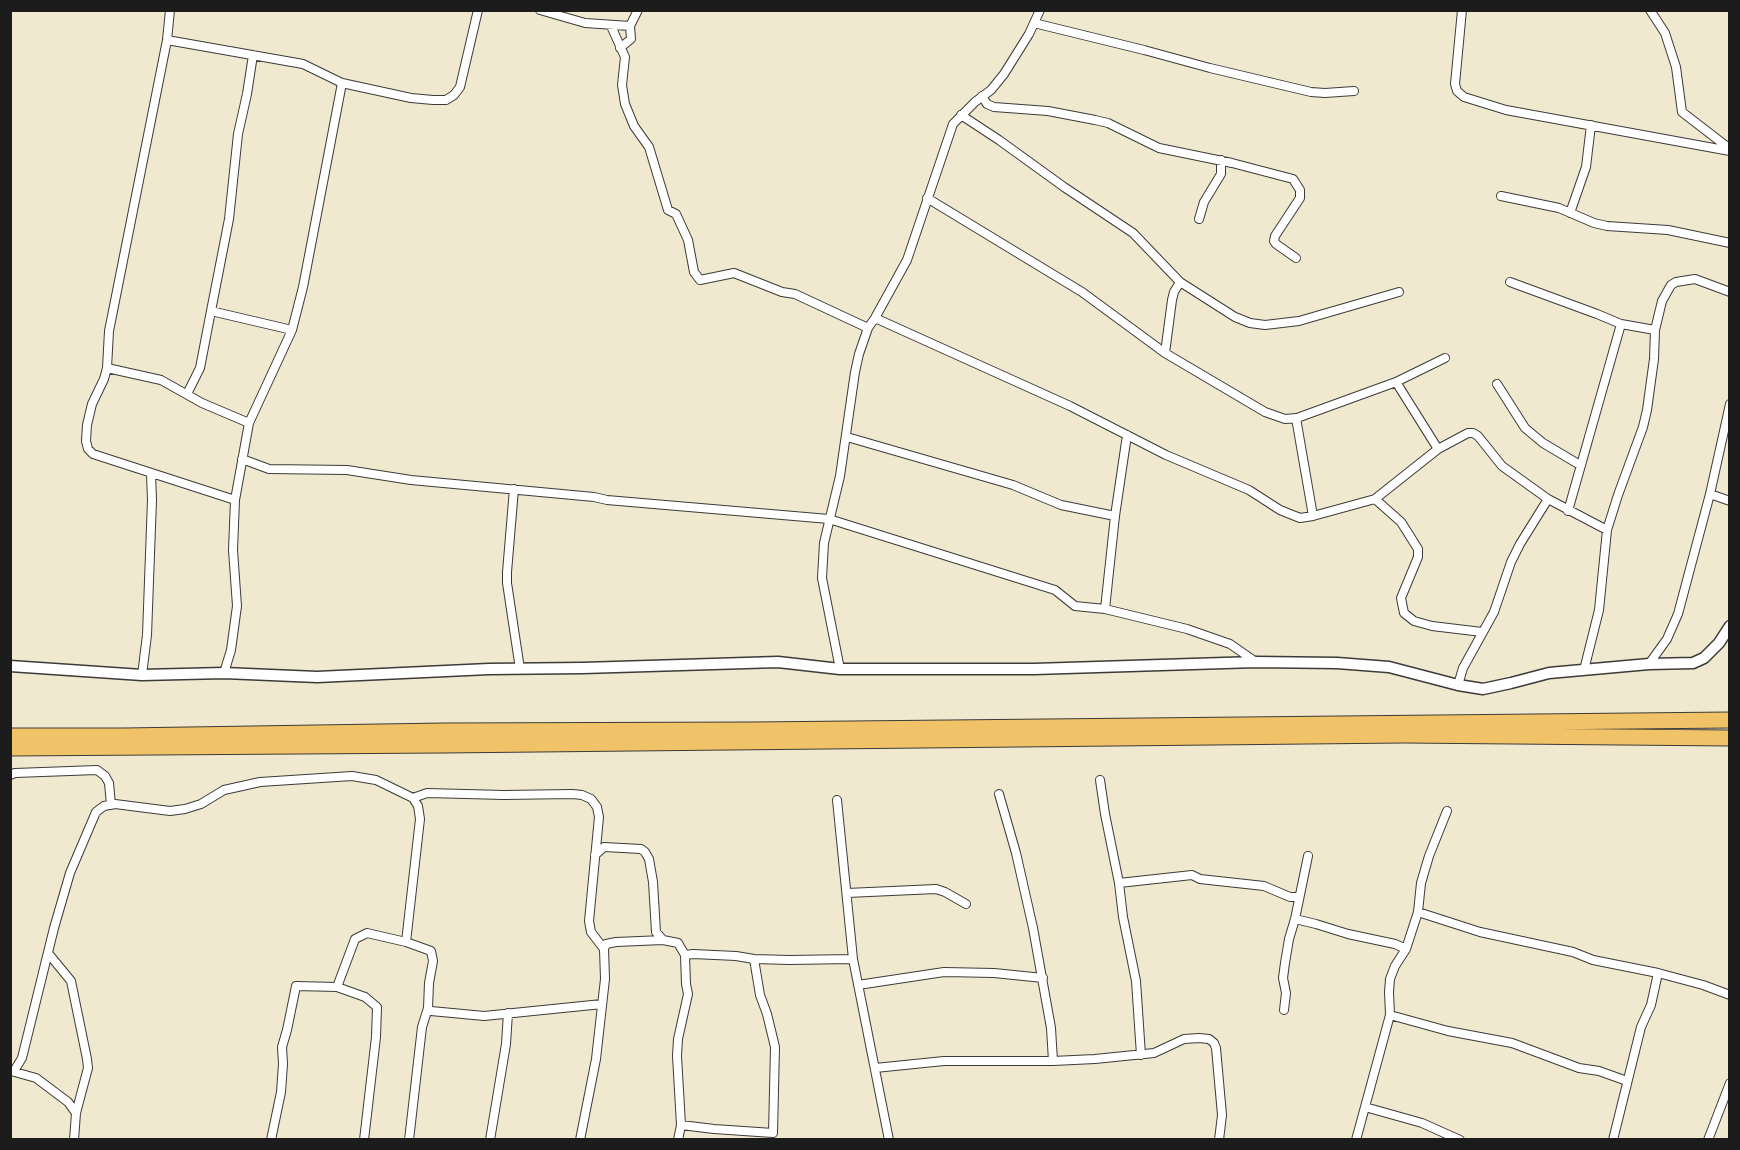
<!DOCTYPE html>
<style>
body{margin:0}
#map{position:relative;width:1740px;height:1150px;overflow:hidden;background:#f0e8cf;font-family:Caveat,sans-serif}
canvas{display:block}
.frame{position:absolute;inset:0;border:12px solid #1c1c1c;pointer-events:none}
</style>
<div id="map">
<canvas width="1740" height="1150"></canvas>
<div class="frame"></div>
</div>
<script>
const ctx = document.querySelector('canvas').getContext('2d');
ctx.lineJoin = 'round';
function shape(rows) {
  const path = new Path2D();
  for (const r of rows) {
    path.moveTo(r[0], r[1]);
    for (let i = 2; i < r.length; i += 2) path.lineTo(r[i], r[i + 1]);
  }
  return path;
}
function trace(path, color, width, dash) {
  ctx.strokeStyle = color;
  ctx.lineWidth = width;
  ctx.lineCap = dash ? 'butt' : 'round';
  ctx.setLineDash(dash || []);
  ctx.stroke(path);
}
const minor = shape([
 [170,10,167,40,109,331,107,368,104,379,92,404,87,425,86,441,88,449,93,454,235,500],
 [540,10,585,23,630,26,638,10],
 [1462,10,1455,84,1457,91,1464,97,1506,110,1730,151],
 [1650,10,1665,33,1676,67,1682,112,1730,149],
 [1034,23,1144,50,1210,68,1311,92,1325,93,1354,91],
 [611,26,625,57,622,85,625,104,634,126,649,147,668,210,676,214,688,240,694,272,700,280,734,273,782,292,795,294,868,328],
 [167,40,303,64,342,83,411,98,433,100,446,100,454,95,460,87,478,10],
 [620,48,631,39,630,26],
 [982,96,987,104,994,107,1048,111,1095,120,1108,123,1159,148,1232,163,1293,179,1300,190,1300,198,1275,236,1274,241,1276,244,1296,258],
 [961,115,999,140,1064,187,1133,233,1180,282,1235,317,1250,323,1265,325,1299,321,1399,292],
 [1501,196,1559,208,1594,223,1607,226,1668,230,1730,243],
 [927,198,1082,292,1165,353,1265,412,1285,419,1297,418,1396,382,1445,358],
 [1570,213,1586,167,1591,125],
 [1199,219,1204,202,1221,174,1221,160],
 [1510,282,1597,314,1621,324,1655,330],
 [211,311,292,330],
 [875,318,1070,406,1166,455,1249,490,1280,510,1300,518,1313,516,1375,499,1438,449,1468,433,1473,433,1478,436,1502,466,1548,499,1607,530],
 [1165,353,1172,300,1174,292,1180,282],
 [107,368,161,380,202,403,249,423],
 [1396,382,1438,449],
 [1497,384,1525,428,1543,443,1580,465],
 [187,394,200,368,211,311,229,219,238,134,247,94,253,55],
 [1296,418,1313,516],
 [847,437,1013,485,1061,505,1115,516],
 [242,459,269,469,347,470,411,480,594,497,607,500,829,519,1055,590,1075,606,1105,609,1187,629,1230,644,1256,662],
 [514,489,507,572,507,583,520,669],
 [1710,494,1730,501],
 [1375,499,1401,522,1418,549,1418,557,1401,598,1404,613,1414,621,1432,626,1482,632],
 [1568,511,1621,324],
 [1105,609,1115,516,1127,435],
 [1649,664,1667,639,1678,614,1710,494,1730,404],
 [840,669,822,578,824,543,840,476,855,372,859,354,868,328,875,318,907,260,953,124,975,102,991,90,1004,74,1029,34,1040,10],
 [1584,670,1599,610,1607,530,1618,495,1643,427,1647,410,1654,359,1655,330,1662,301,1671,285,1676,282,1695,279,1730,292],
 [224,673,231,650,237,606,233,550,235,500,249,423,292,330,303,287,342,83],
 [142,675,147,635,152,500,151,474],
 [1458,685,1463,668,1494,612,1511,562,1520,544,1548,499],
 [10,775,15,773,97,770,105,776,109,783,111,805],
 [1100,780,1105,814,1119,883,1123,917,1136,981,1141,1055],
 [999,794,1016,853,1033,928,1051,1028,1053,1061],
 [413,798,427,793,504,795,572,794,582,795,591,799,597,807,599,817,589,921,591,932,604,949,605,979,596,1059,580,1140],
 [837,800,853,959,889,1140],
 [595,855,604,847,641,849,645,852,649,859,653,882,656,932,663,940],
 [1119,883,1192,875,1200,879,1264,886,1290,897,1298,897],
 [847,893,936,889,945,892,966,904],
 [1418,912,1480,932,1573,952,1593,960,1658,973,1703,985,1730,995],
 [1295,919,1316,924,1348,934,1395,944,1406,949],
 [406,942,431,951,433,961,429,983,428,1008,422,1027,409,1140],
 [604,949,606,944,616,942,663,940,678,943,685,955,693,954,736,956,754,959,789,960,853,959],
 [48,953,71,981,87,1059,88,1068,76,1113,74,1140],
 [858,985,944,972,994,973,1043,978],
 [337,987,365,997,377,1007,376,1037,364,1140],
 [428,1008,431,1011,484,1016,602,1004],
 [1284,1010,1286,993,1283,978,1285,963,1289,939,1295,919,1308,856],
 [1390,1015,1448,1031,1512,1043,1579,1068,1599,1071,1627,1081],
 [875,1068,944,1061,1053,1061,1095,1059,1154,1053,1184,1039,1199,1038,1209,1039,1214,1043,1216,1048,1222,1115,1219,1140],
 [11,1071,36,1078,68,1102,76,1113],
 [14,1071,22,1058,54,928,70,873,96,812,104,806,115,804,170,811,185,809,201,804,224,790,260,782,352,776,376,780,413,798,418,806,420,819,406,942,367,933,355,939,337,987,296,986,287,1030,282,1047,283,1064,281,1092,271,1140],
 [1365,1107,1422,1123,1460,1140],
 [681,1125,677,1056,678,1039,688,994,686,984,685,955],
 [490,1140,506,1044,508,1013],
 [678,1140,681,1125,714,1129,773,1133,775,1047,767,1014,760,995,754,959],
 [1356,1140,1390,1015,1389,992,1390,979,1395,966,1406,949,1418,912,1421,883,1429,856,1447,811],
 [1613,1140,1641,1027,1651,1005,1658,973],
 [1708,1140,1730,1083]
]);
const tertiary = shape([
 [10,666,142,675,224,673,317,677,489,669,583,668,778,662,840,669,1034,669,1256,662,1337,663,1389,667,1458,685,1483,689,1511,683,1549,673,1649,664,1693,663,1704,658,1719,643,1730,626]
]);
const motorway = shape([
 [10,736,124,736,444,731,753,730,1730,720],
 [10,748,442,745,1404,735,1730,738]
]);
trace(minor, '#3c3b37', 10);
trace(tertiary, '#3c3b37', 13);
trace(motorway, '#3c3b37', 17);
trace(minor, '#fff', 8);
trace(tertiary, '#fff', 10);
trace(motorway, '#f1c369', 15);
</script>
